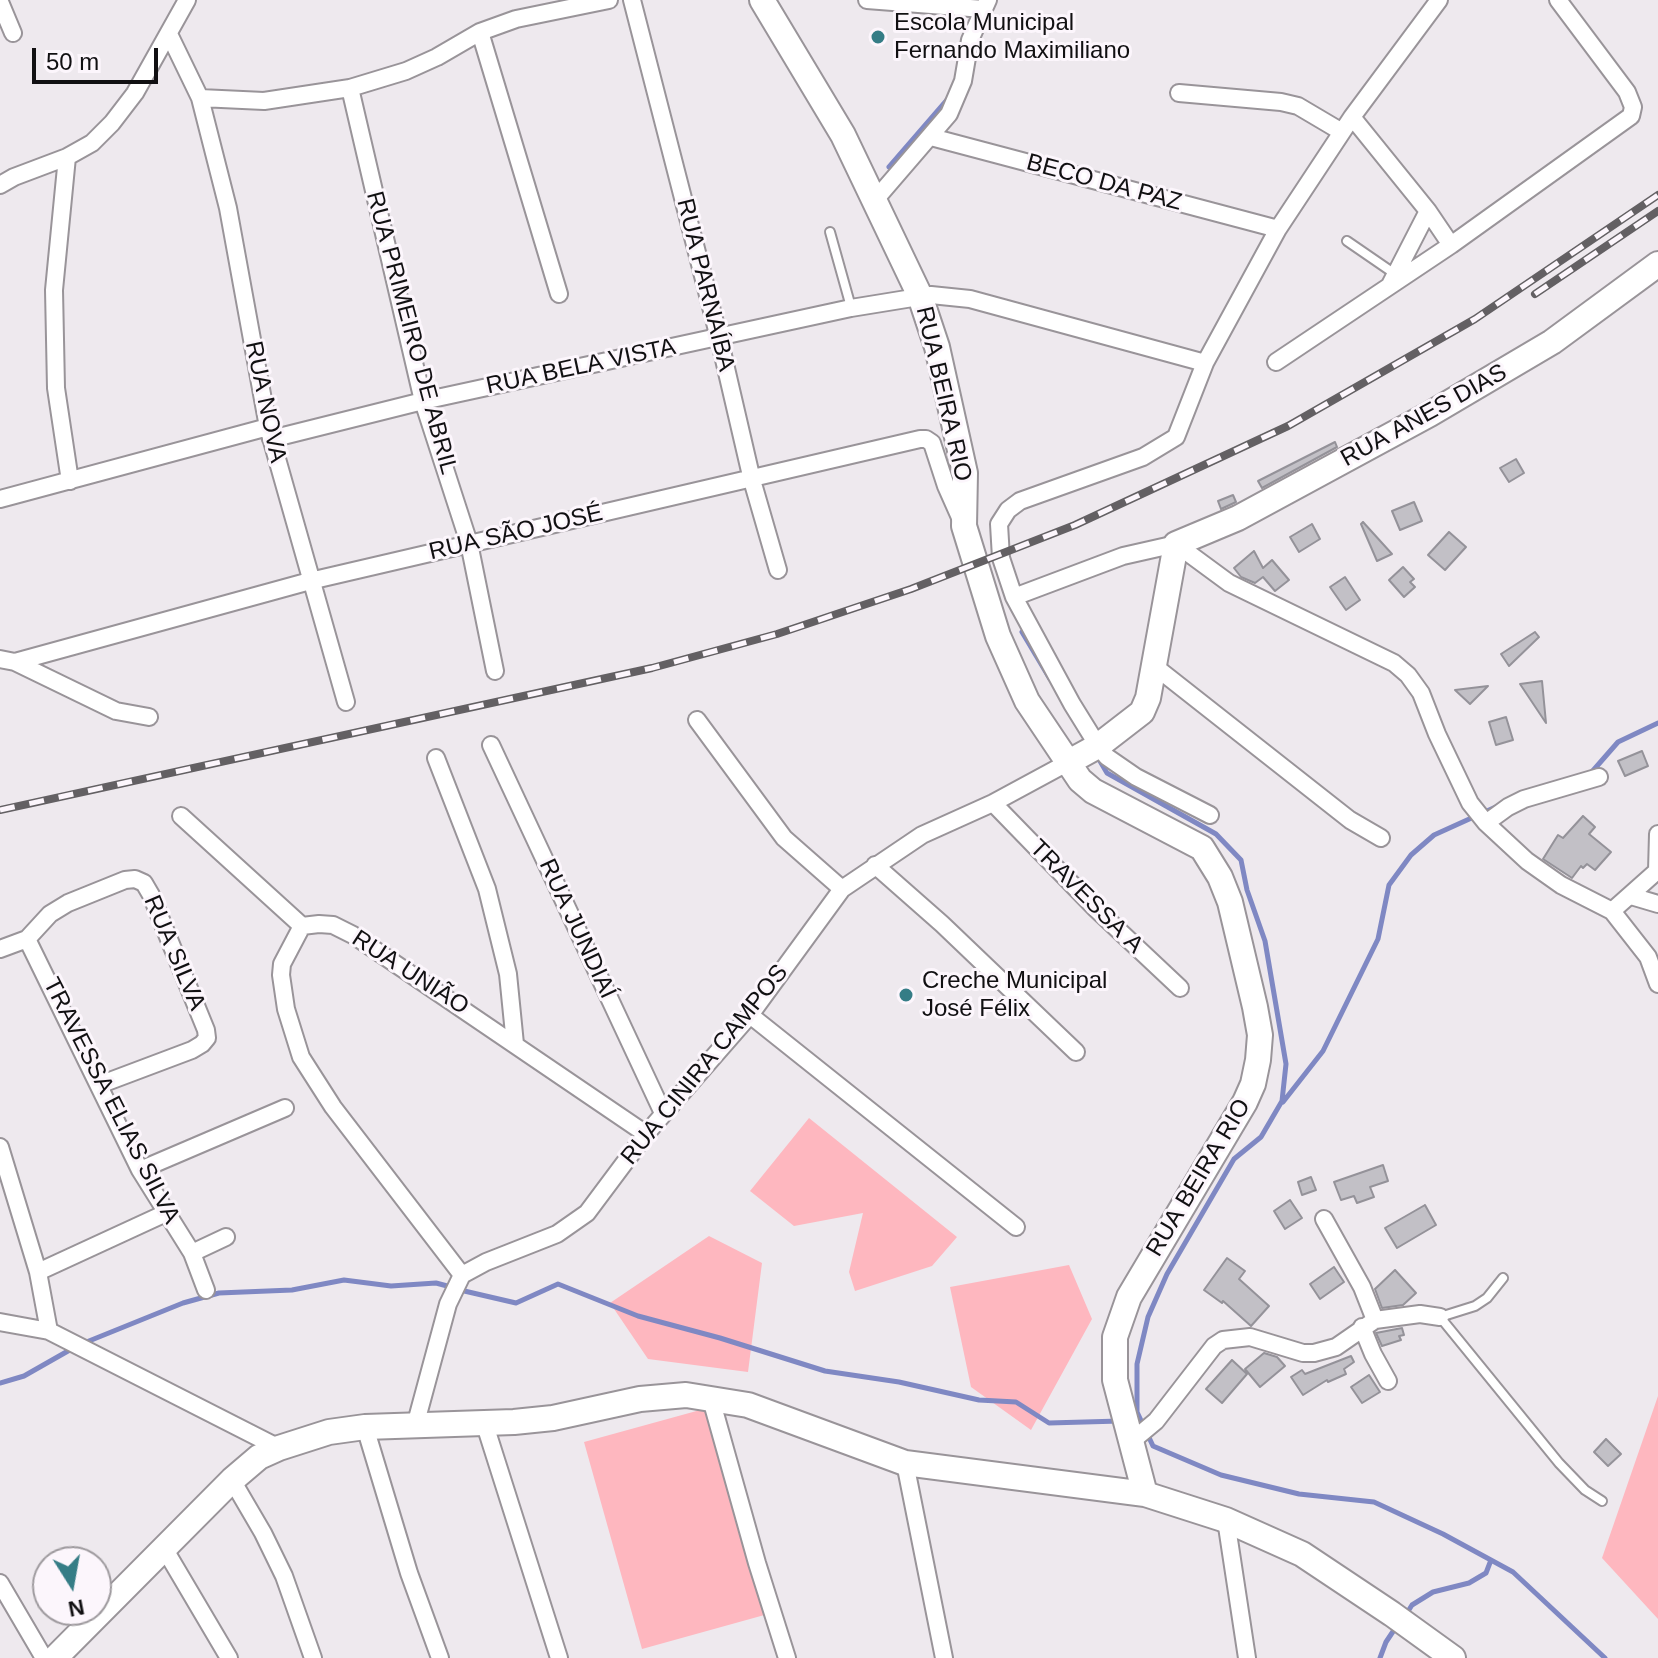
<!DOCTYPE html>
<meta charset="utf-8">
<style>
body{margin:0}
#map{position:relative;width:1658px;height:1658px;overflow:hidden;background:#eee9ee;font-family:Arial,sans-serif}
canvas{display:block}
.north{position:absolute;left:32px;top:1546px;width:80px;height:80px;box-sizing:border-box;background:#fcf6fc;border:2px solid #9e9a9e;border-radius:50%;rotate:169deg;font-size:22px;font-weight:700;line-height:32px;text-align:center;color:#111012}
.north::after{content:'';display:block;margin:auto;width:28px;height:36px;background:#357d86;clip-path:polygon(50% 0,100% 100%,50% 72%,0 100%)}
.scale{position:absolute;left:32px;top:48px;width:126px;height:36px;box-sizing:border-box;border:4px solid #111012;border-top:0;padding-left:10px;font-size:24px;line-height:28px;white-space:nowrap;color:#111012;-webkit-text-stroke:6px #fcf6fc;paint-order:stroke}
</style>
<div id="map">
<canvas width="1658" height="1658"></canvas>
<div class="north">N</div>
<div class="scale">50 m</div>
</div>
<script>
const ctx = document.querySelector('canvas').getContext('2d');
ctx.lineJoin = 'round';
function paint(path, color) {
  ctx.fillStyle = color;
  ctx.fill(path, 'evenodd');
}
function shape(rows) {
  const path = new Path2D();
  for (const r of rows) {
    path.moveTo(r[0], r[1]);
    for (let i = 2; i < r.length; i += 2) path.lineTo(r[i], r[i + 1]);
  }
  return path;
}
function trace(path, color, width, dash) {
  ctx.strokeStyle = color;
  ctx.lineWidth = width;
  ctx.lineCap = dash ? 'butt' : 'round';
  ctx.setLineDash(dash || []);
  ctx.stroke(path);
}
function write(font, color, halo, rows, align = 'center') {
  ctx.font = font + ' Arial,sans-serif';
  ctx.lineWidth = 6;
  ctx.setLineDash([]);
  ctx.textBaseline = 'middle';
  ctx.strokeStyle = halo;
  ctx.fillStyle = color;
  for (const [text, x, y, turn = 0] of rows) {
    ctx.save();
    ctx.translate(x, y);
    ctx.rotate((+turn || 0) * Math.PI / 180);
    ctx.textAlign = isNaN(turn) ? turn : align;
    if (halo) ctx.strokeText(text, 0, 0);
    ctx.fillText(text, 0, 0);
    ctx.restore();
  }
}
paint(shape([
 [809,1118,957,1237,932,1266,855,1291,849,1272,863,1213,794,1226,750,1191],
 [709,1236,762,1263,748,1372,648,1359,610,1303],
 [1069,1265,1092,1319,1031,1430,971,1387,950,1287],
 [1658,1396,1658,1619,1602,1558],
 [711,1407,768,1614,642,1649,584,1442]
]), '#feb7bf');
trace(shape([
 [889,167,947,100],
 [1022,632,1050,679],
 [1097,756,1107,773,1216,834,1241,860,1247,890,1265,941,1286,1064,1282,1101,1261,1137,1234,1159,1167,1274,1148,1317,1137,1364,1137,1412,1153,1446,1221,1475,1299,1494,1374,1502,1443,1534,1513,1572,1605,1658],
 [1590,774,1618,742,1658,723],
 [1283,1102,1323,1051,1378,939,1389,885,1411,855,1434,835,1498,806],
 [460,1290,516,1303,558,1284,638,1316,720,1338,825,1371,899,1382,979,1400,1016,1402,1049,1423,1120,1421],
 [84,1343,183,1303,219,1293,292,1290,344,1280,391,1286,436,1283,451,1287],
 [0,1383,24,1376,75,1347],
 [1405,1616,1412,1605,1433,1592,1469,1583,1486,1573,1491,1560],
 [1380,1658,1386,1642,1396,1627]
]), '#7f88c3', 5);
const building = shape([
 [1335,442,1337,447,1262,488,1258,481,1335,442],
 [1516,459,1524,473,1509,482,1500,468,1516,459],
 [1233,495,1236,502,1221,509,1218,501,1233,495],
 [1414,502,1422,521,1400,530,1392,511,1414,502],
 [1363,522,1392,554,1377,561,1361,524,1363,522],
 [1312,524,1320,539,1299,552,1290,537,1312,524],
 [1449,532,1466,547,1445,570,1428,555,1449,532],
 [1254,551,1263,568,1272,560,1289,580,1275,591,1263,577,1255,583,1241,577,1234,568,1254,551],
 [1403,567,1414,579,1410,582,1415,587,1404,597,1389,580,1403,567],
 [1345,577,1360,600,1346,610,1330,587,1345,577],
 [1535,632,1539,637,1509,666,1501,654,1535,632],
 [1542,681,1546,723,1520,684,1542,681],
 [1488,686,1470,704,1455,690,1488,686],
 [1506,717,1513,740,1496,745,1489,722,1506,717],
 [1642,751,1648,766,1625,776,1618,761,1642,751],
 [1583,816,1595,827,1589,834,1611,852,1595,870,1587,864,1583,868,1581,866,1572,878,1543,859,1558,835,1563,838,1583,816],
 [1383,1165,1388,1181,1370,1187,1374,1197,1357,1203,1354,1196,1341,1200,1334,1182,1383,1165],
 [1311,1177,1316,1190,1302,1195,1298,1182,1311,1177],
 [1290,1200,1302,1218,1285,1229,1274,1211,1290,1200],
 [1425,1205,1436,1225,1397,1248,1385,1228,1425,1205],
 [1227,1258,1245,1271,1239,1279,1269,1306,1251,1326,1223,1301,1222,1303,1204,1290,1227,1258],
 [1334,1267,1344,1282,1320,1299,1310,1284,1334,1267],
 [1395,1270,1416,1293,1403,1305,1382,1308,1375,1289,1395,1270],
 [1402,1328,1404,1335,1399,1336,1401,1340,1382,1346,1376,1333,1402,1328],
 [1264,1353,1277,1357,1285,1366,1260,1387,1245,1369,1264,1353],
 [1351,1356,1354,1362,1344,1369,1346,1374,1328,1382,1327,1380,1303,1395,1291,1377,1302,1370,1305,1374,1351,1356],
 [1232,1360,1247,1374,1222,1403,1206,1389,1232,1360],
 [1369,1375,1380,1392,1362,1403,1351,1387,1369,1375],
 [1606,1439,1621,1454,1608,1466,1594,1452,1606,1439]
]);
paint(building, '#c2c0c6');
trace(building, '#949299', 2);
const lane = shape([
 [830,232,851,307],
 [1347,241,1395,274],
 [1503,1278,1487,1298,1475,1306,1440,1317,1559,1463,1585,1490,1602,1501]
]);
const street = shape([
 [632,0,719,338,752,480,778,570],
 [867,0,983,9],
 [0,2,13,33],
 [480,32,559,294],
 [169,34,200,98,264,101,350,88,406,71,437,57,480,32,516,19,609,0],
 [350,88,423,401,469,543,495,671],
 [1179,93,1281,102,1298,106,1342,132],
 [200,98,228,208,268,427,346,702],
 [1352,117,1428,211,1451,245],
 [931,137,1278,229],
 [67,157,54,290,56,388,70,481],
 [0,185,14,177,67,157,92,143,112,123,135,93,187,0],
 [875,200,949,114,963,81,970,40,988,0],
 [1390,285,1428,211],
 [1276,362,1451,245,1631,116,1633,107,1627,92,1558,0],
 [271,439,423,401,851,308,931,295,970,299,1205,363],
 [0,499,268,427],
 [1014,597,1123,556,1176,544,1229,583,1394,663,1408,675,1421,693,1437,734,1470,803,1486,823,1527,861,1561,885,1612,911,1657,871,1658,834],
 [0,659,15,662,116,711,149,717],
 [15,662,310,581,920,439,926,439,932,443,946,486,962,522],
 [1153,665,1350,820,1381,838],
 [697,720,784,838,842,889],
 [491,745,663,1113],
 [436,758,487,889,508,974,515,1044],
 [993,803,1096,909,1180,988],
 [1210,815,1136,777,1107,757,1098,746,1072,704,1014,597,1001,558,999,524,1008,510,1020,501,1143,457,1176,437,1205,363,1278,229,1352,117,1439,0],
 [181,816,302,926],
 [1486,823,1508,807,1524,799,1599,777],
 [875,865,942,924,1076,1052],
 [1631,896,1658,904],
 [1612,911,1648,957,1658,984],
 [302,926,282,964,281,975,286,1009,301,1057,333,1107,462,1275],
 [302,926,319,924,333,925,353,935,646,1134],
 [27,939,50,914,68,903,125,880,135,879,144,883,151,895,206,1030,207,1038,202,1044,192,1050,99,1085],
 [0,949,27,939,140,1170,192,1253,206,1290],
 [750,1015,1016,1227],
 [0,1147,38,1272,49,1331],
 [140,1170,285,1108],
 [1324,1219,1362,1287,1375,1320],
 [192,1253,226,1237],
 [38,1272,166,1213],
 [0,1322,49,1331,279,1448],
 [1362,1327,1373,1354,1388,1381],
 [711,1399,757,1563,787,1658],
 [485,1425,559,1658],
 [415,1426,448,1304,462,1275,486,1262,557,1234,587,1213,646,1134,750,1015,842,889,922,835,993,803,1067,763],
 [365,1427,409,1573,440,1658],
 [1132,1441,1156,1421,1214,1346,1223,1340,1250,1337,1303,1353,1314,1353,1336,1347,1375,1320,1420,1314,1440,1317],
 [905,1463,944,1658],
 [232,1480,263,1533,284,1576,313,1658],
 [1226,1520,1247,1658],
 [164,1548,229,1658],
 [0,1583,44,1658]
]);
const secondary = shape([
 [762,0,843,135,920,296,937,347,965,473,964,526,998,636,1027,701,1080,780,1093,791,1202,848,1220,877,1230,902,1255,1007,1260,1035,1258,1060,1253,1084,1245,1102,1129,1297,1115,1337,1115,1380,1145,1494],
 [1067,763,1098,746,1142,712,1148,698,1176,544,1238,518,1430,414,1552,342,1658,264],
 [55,1658,232,1480,259,1457,279,1448,329,1432,365,1427,514,1422,553,1418,640,1399,686,1395,748,1405,905,1463,1145,1494,1226,1520,1302,1554,1392,1614,1453,1658]
]);
trace(lane, '#999499', 12);
trace(street, '#999499', 20);
trace(secondary, '#999499', 28);
trace(lane, '#fff', 8);
trace(street, '#fff', 16);
trace(secondary, '#fff', 24);
const rail = shape([
 [1535,294,1658,211],
 [0,810,652,668,777,634,911,589,1075,525,1288,426,1475,319,1658,195]
]);
trace(rail, '#636063', 8);
trace(rail, '#fcf6fc', 5, [15]);
for (const [x, y, r, color] of [
 [878,37,8,"#357d86"],
 [906,995,8,"#357d86"]
]) {
  const dot = new Path2D();
  dot.arc(x, y, r, 0, 2 * Math.PI);
  ctx.fillStyle = color;
  ctx.fill(dot);
  trace(dot, '#fcf6fc', 3);
}
write('24px', '#111012', '#fcf6fc', [
 ["Escola Municipal",894,23],
 ["Fernando Maximiliano",894,51],
 ["Creche Municipal",922,981],
 ["José Félix",922,1009]
], 'left');
write('24px', '#111012', '#fcf6fc', [
 ["BECO DA PAZ",1104,183,15],
 ["RUA PARNAÍBA",705,285,76],
 ["RUA PRIMEIRO DE ABRIL",411,333,75],
 ["RUA BELA VISTA",581,367,-12],
 ["RUA BEIRA RIO",943,394,77],
 ["RUA NOVA",265,402,78],
 ["RUA ANES DIAS",1424,416,-29],
 ["RUA SÃO JOSÉ",516,533,-13],
 ["TRAVESSA A",1086,897,45],
 ["RUA JUNDIAÍ",577,929,65],
 ["RUA SILVA",174,953,67],
 ["RUA UNIÃO",410,973,33],
 ["RUA CINIRA CAMPOS",705,1065,-51],
 ["TRAVESSA ELIAS SILVA",111,1101,63],
 ["RUA BEIRA RIO",1199,1178,-59]
]);
</script>
